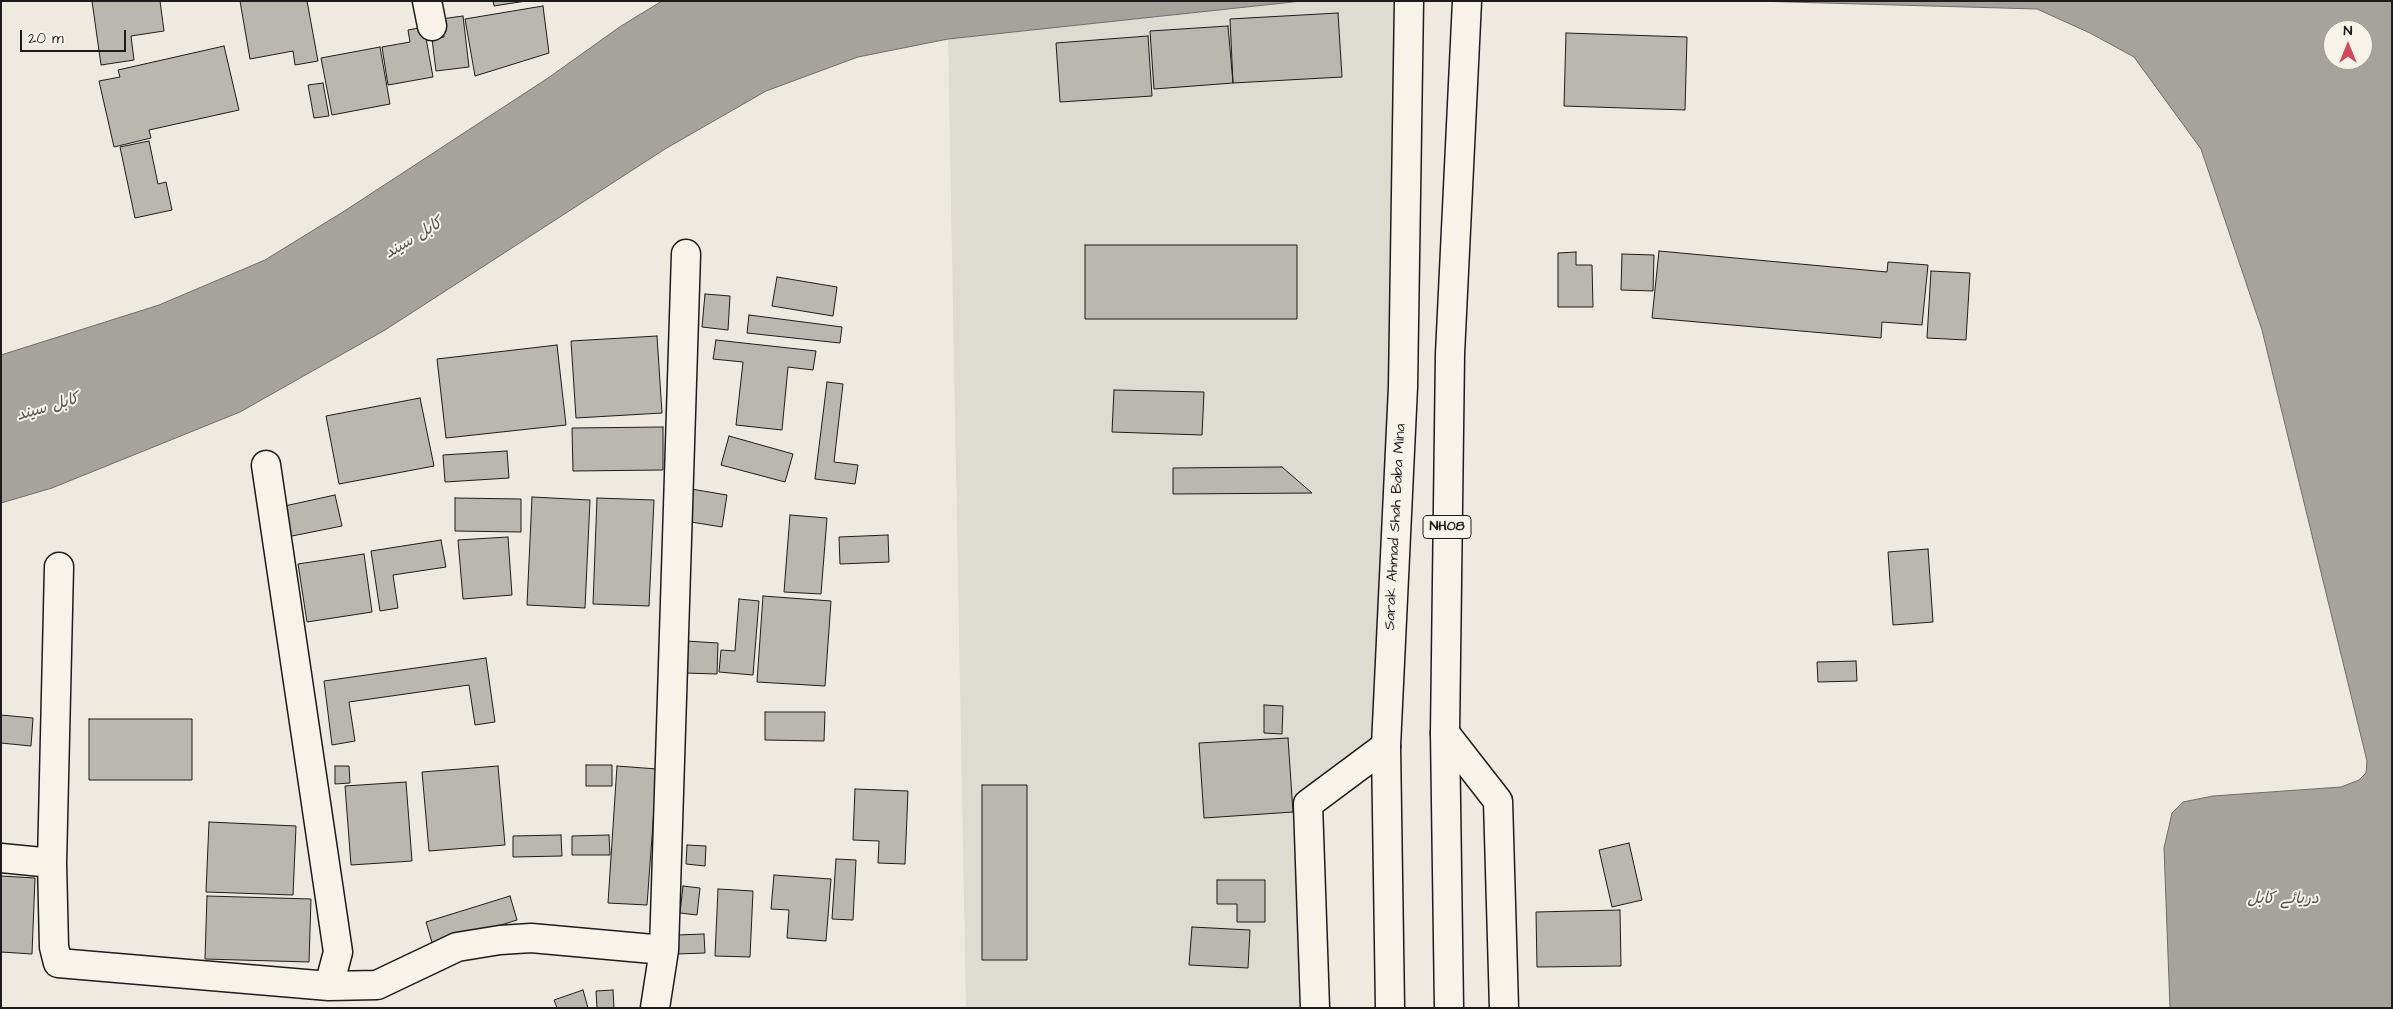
<!DOCTYPE html>
<meta charset="utf-8">
<style>
body{margin:0}
#map{position:relative;width:2393px;height:1009px;overflow:hidden;background:#eeeae0;font-family:"Architects Daughter",sans-serif}
canvas{display:block}
.frame{position:absolute;inset:0;border:2px solid #1c1c1c;pointer-events:none}
.north{position:absolute;left:2323px;top:20px;width:50px;height:50px;box-sizing:border-box;background:#f7f3e8;border:1px solid #9f9d96;border-radius:50%;rotate:0deg;font-size:14px;font-weight:700;line-height:20px;text-align:center;color:#1c1c1c}
.north::after{content:'';display:block;margin:auto;width:18px;height:22px;background:#d1495b;clip-path:polygon(50% 0,100% 100%,50% 72%,0 100%)}
.scale{position:absolute;left:20px;top:30px;width:106px;height:22px;box-sizing:border-box;border:2px solid #1c1c1c;border-top:0;padding-left:6px;font-size:15px;line-height:18px;white-space:nowrap;color:#1c1c1c;-webkit-text-stroke:4px #f7f3e8;paint-order:stroke}
</style>
<div id="map">
<canvas width="2393" height="1009"></canvas>
<div class="frame"></div>
<div class="north">N</div>
<div class="scale">20 m</div>
</div>
<script>
const ctx = document.querySelector('canvas').getContext('2d');
ctx.lineJoin = 'round';
function paint(path, color) {
  ctx.fillStyle = color;
  ctx.fill(path, 'evenodd');
}
function shape(rows) {
  const path = new Path2D();
  for (const r of rows) {
    path.moveTo(r[0], r[1]);
    for (let i = 2; i < r.length; i += 2) path.lineTo(r[i], r[i + 1]);
  }
  return path;
}
function trace(path, color, width, dash) {
  ctx.strokeStyle = color;
  ctx.lineWidth = width;
  ctx.lineCap = dash ? 'butt' : 'round';
  ctx.setLineDash(dash || []);
  ctx.stroke(path);
}
function write(font, color, halo, rows, align = 'center') {
  ctx.font = font + ' "Architects Daughter","Playpen Sans Arabic",sans-serif';
  ctx.lineWidth = 4;
  ctx.setLineDash([]);
  ctx.textBaseline = 'middle';
  ctx.strokeStyle = halo;
  ctx.fillStyle = color;
  for (const [text, x, y, turn = 0] of rows) {
    ctx.save();
    ctx.translate(x, y);
    ctx.rotate((+turn || 0) * Math.PI / 180);
    ctx.textAlign = isNaN(turn) ? turn : align;
    if (halo) ctx.strokeText(text, 0, 0);
    ctx.fillText(text, 0, 0);
    ctx.restore();
  }
}
paint(shape([
 [1302,1,1409,1,1386,746,1308,804,1315,1008,966,1008,948,39]
]), '#dedbd1');
const water = shape([
 [662,1,1302,1,948,39,858,57,766,91,665,149,385,330,240,412,52,488,1,503,1,355,159,305,265,260,346,210,548,78,621,26,662,1],
 [1754,1,2392,1,2392,1008,2170,1008,2164,848,2172,813,2183,802,2213,796,2341,787,2359,780,2366,773,2367,761,2262,330,2201,149,2134,57,2090,33,2037,9,1754,1],
 [2333,30,2363,30,2363,60,2333,60,2333,30]
]);
paint(water, '#a6a39d');
trace(water, '#6f6d69', 1);
const building = shape([
 [92,1,160,1,164,31,131,36,134,60,101,65,92,1],
 [240,1,307,1,318,61,295,65,293,51,250,59,240,1],
 [493,1,526,1,494,6,493,1],
 [543,6,549,53,475,76,465,19,543,6],
 [1338,13,1342,77,1233,83,1230,19,1338,13],
 [463,16,469,67,436,71,432,39,444,37,441,19,463,16],
 [1228,26,1233,83,1154,89,1150,31,1228,26],
 [424,27,433,77,388,85,382,47,410,42,408,30,424,27],
 [1566,33,1687,37,1685,110,1564,106,1566,33],
 [1148,36,1152,96,1060,102,1056,43,1148,36],
 [224,46,239,110,149,130,151,138,114,147,99,81,120,77,118,70,224,46],
 [380,47,390,104,332,115,321,58,380,47],
 [323,83,329,116,314,118,308,85,323,83],
 [149,141,158,184,166,182,172,210,135,218,120,147,149,141],
 [1085,245,1297,245,1297,319,1085,319,1085,245],
 [1659,251,1887,272,1888,262,1928,265,1922,325,1882,322,1881,338,1652,318,1659,251],
 [1576,252,1576,265,1592,265,1593,307,1558,307,1558,253,1576,252],
 [1622,254,1654,255,1653,291,1621,290,1622,254],
 [1931,271,1970,273,1966,340,1927,338,1931,271],
 [777,277,837,287,833,316,772,306,777,277],
 [705,294,730,296,728,330,702,327,705,294],
 [749,315,842,327,840,343,747,333,749,315],
 [657,336,662,413,576,418,571,341,657,336],
 [716,340,816,351,813,370,788,367,782,430,736,425,743,362,713,359,716,340],
 [557,345,566,425,446,438,437,359,557,345],
 [827,382,843,384,834,462,858,465,855,484,815,479,827,382],
 [1114,390,1204,392,1202,435,1112,432,1114,390],
 [420,398,434,466,339,484,326,416,420,398],
 [663,427,663,470,573,471,572,428,663,427],
 [729,436,793,454,785,482,721,465,729,436],
 [507,451,509,478,445,482,443,455,507,451],
 [1282,467,1312,493,1173,494,1173,468,1282,467],
 [691,489,727,495,722,527,685,521,691,489],
 [335,495,342,526,287,537,280,507,335,495],
 [532,497,590,500,585,608,527,605,532,497],
 [455,498,521,499,521,532,455,531,455,498],
 [597,498,654,500,649,606,593,604,597,498],
 [790,515,827,518,821,594,784,592,790,515],
 [888,535,889,562,840,564,839,537,888,535],
 [508,537,512,595,463,599,458,540,508,537],
 [441,540,446,567,393,575,398,608,380,611,371,551,441,540],
 [1928,549,1933,622,1893,625,1888,552,1928,549],
 [364,554,372,612,307,622,298,564,364,554],
 [763,596,831,601,825,686,757,682,763,596],
 [739,599,759,601,753,675,719,672,721,650,735,651,739,599],
 [686,641,718,643,717,674,684,673,686,641],
 [486,658,495,722,475,725,469,685,349,702,355,741,332,745,324,681,486,658],
 [1856,661,1857,681,1818,682,1817,662,1856,661],
 [1264,705,1283,706,1282,734,1264,733,1264,705],
 [765,712,825,712,824,741,765,740,765,712],
 [1,715,33,718,31,746,1,743,1,715],
 [89,719,192,719,192,780,89,780,89,719],
 [1288,738,1293,812,1204,818,1199,743,1288,738],
 [586,765,612,765,612,786,586,786,586,765],
 [335,766,349,766,350,783,335,784,335,766],
 [498,766,505,845,429,851,422,772,498,766],
 [617,766,657,769,647,905,608,903,617,766],
 [406,782,412,861,351,865,345,786,406,782],
 [982,785,1027,785,1027,960,982,960,982,785],
 [855,789,908,791,905,864,878,863,879,841,853,840,855,789],
 [209,822,296,826,293,895,206,892,209,822],
 [561,835,562,856,513,857,513,836,561,835],
 [609,835,610,855,572,855,572,836,609,835],
 [1629,843,1642,900,1612,907,1599,850,1629,843],
 [687,845,706,846,705,866,686,864,687,845],
 [836,859,856,860,853,920,832,919,836,859],
 [774,875,831,879,826,941,787,938,789,910,771,909,774,875],
 [1,876,35,878,32,954,1,952,1,876],
 [1217,880,1265,880,1265,922,1237,922,1237,904,1217,904,1217,880],
 [683,886,700,888,697,915,680,913,683,886],
 [718,889,753,891,750,957,715,956,718,889],
 [207,896,311,899,309,962,205,959,207,896],
 [510,896,517,920,433,946,426,922,510,896],
 [1620,910,1621,966,1537,967,1536,912,1620,910],
 [1192,927,1250,930,1248,968,1189,965,1192,927],
 [704,934,705,953,677,954,677,935,704,934],
 [583,990,588,1008,557,1008,554,1000,583,990],
 [613,990,614,1008,597,1008,596,991,613,990]
]);
paint(building, '#bab7af');
trace(building, '#1c1c1c', 1);
const minor = shape([
 [427,1,432,26],
 [266,465,338,952,329,986],
 [59,567,52,863,54,947,58,963,329,986,377,985,457,947,500,940,531,938,664,950],
 [1445,733,1498,801,1504,1008],
 [1,858,52,863],
 [655,1008,664,950,686,254],
 [1315,1008,1308,804,1386,746]
]);
const highway = shape([
 [1390,1008,1386,746,1403,387,1409,1],
 [1449,1008,1445,733,1450,354,1467,1]
]);
trace(minor, '#1c1c1c', 31);
trace(highway, '#1c1c1c', 31);
trace(minor, '#f7f3e8', 28);
trace(highway, '#f7f3e8', 28);
for (const [x, y, w] of [
 [1447,527,48]
]) {
  const box = new Path2D();
  box.roundRect(x - w / 2, y - 11.5, w, 23, 4);
  ctx.fillStyle = '#f7f3e8';
  ctx.fill(box);
  trace(box, '#1c1c1c', 1);
}
write('bold 14px', '#1c1c1c', null, [
 ["NH08",1447,527]
]);
write('15px', '#1c1c1c', '#f7f3e8', [
 ["Sarak Ahmad Shah Baba Mina",1396,527,-87]
]);
write('italic 16px', '#535250', '#f7f3e8', [
 ["کابل سيند",414,239,-31],
 ["کابل سيند",48,408,-16],
 ["دریائے کابل",2283,900]
]);
</script>
